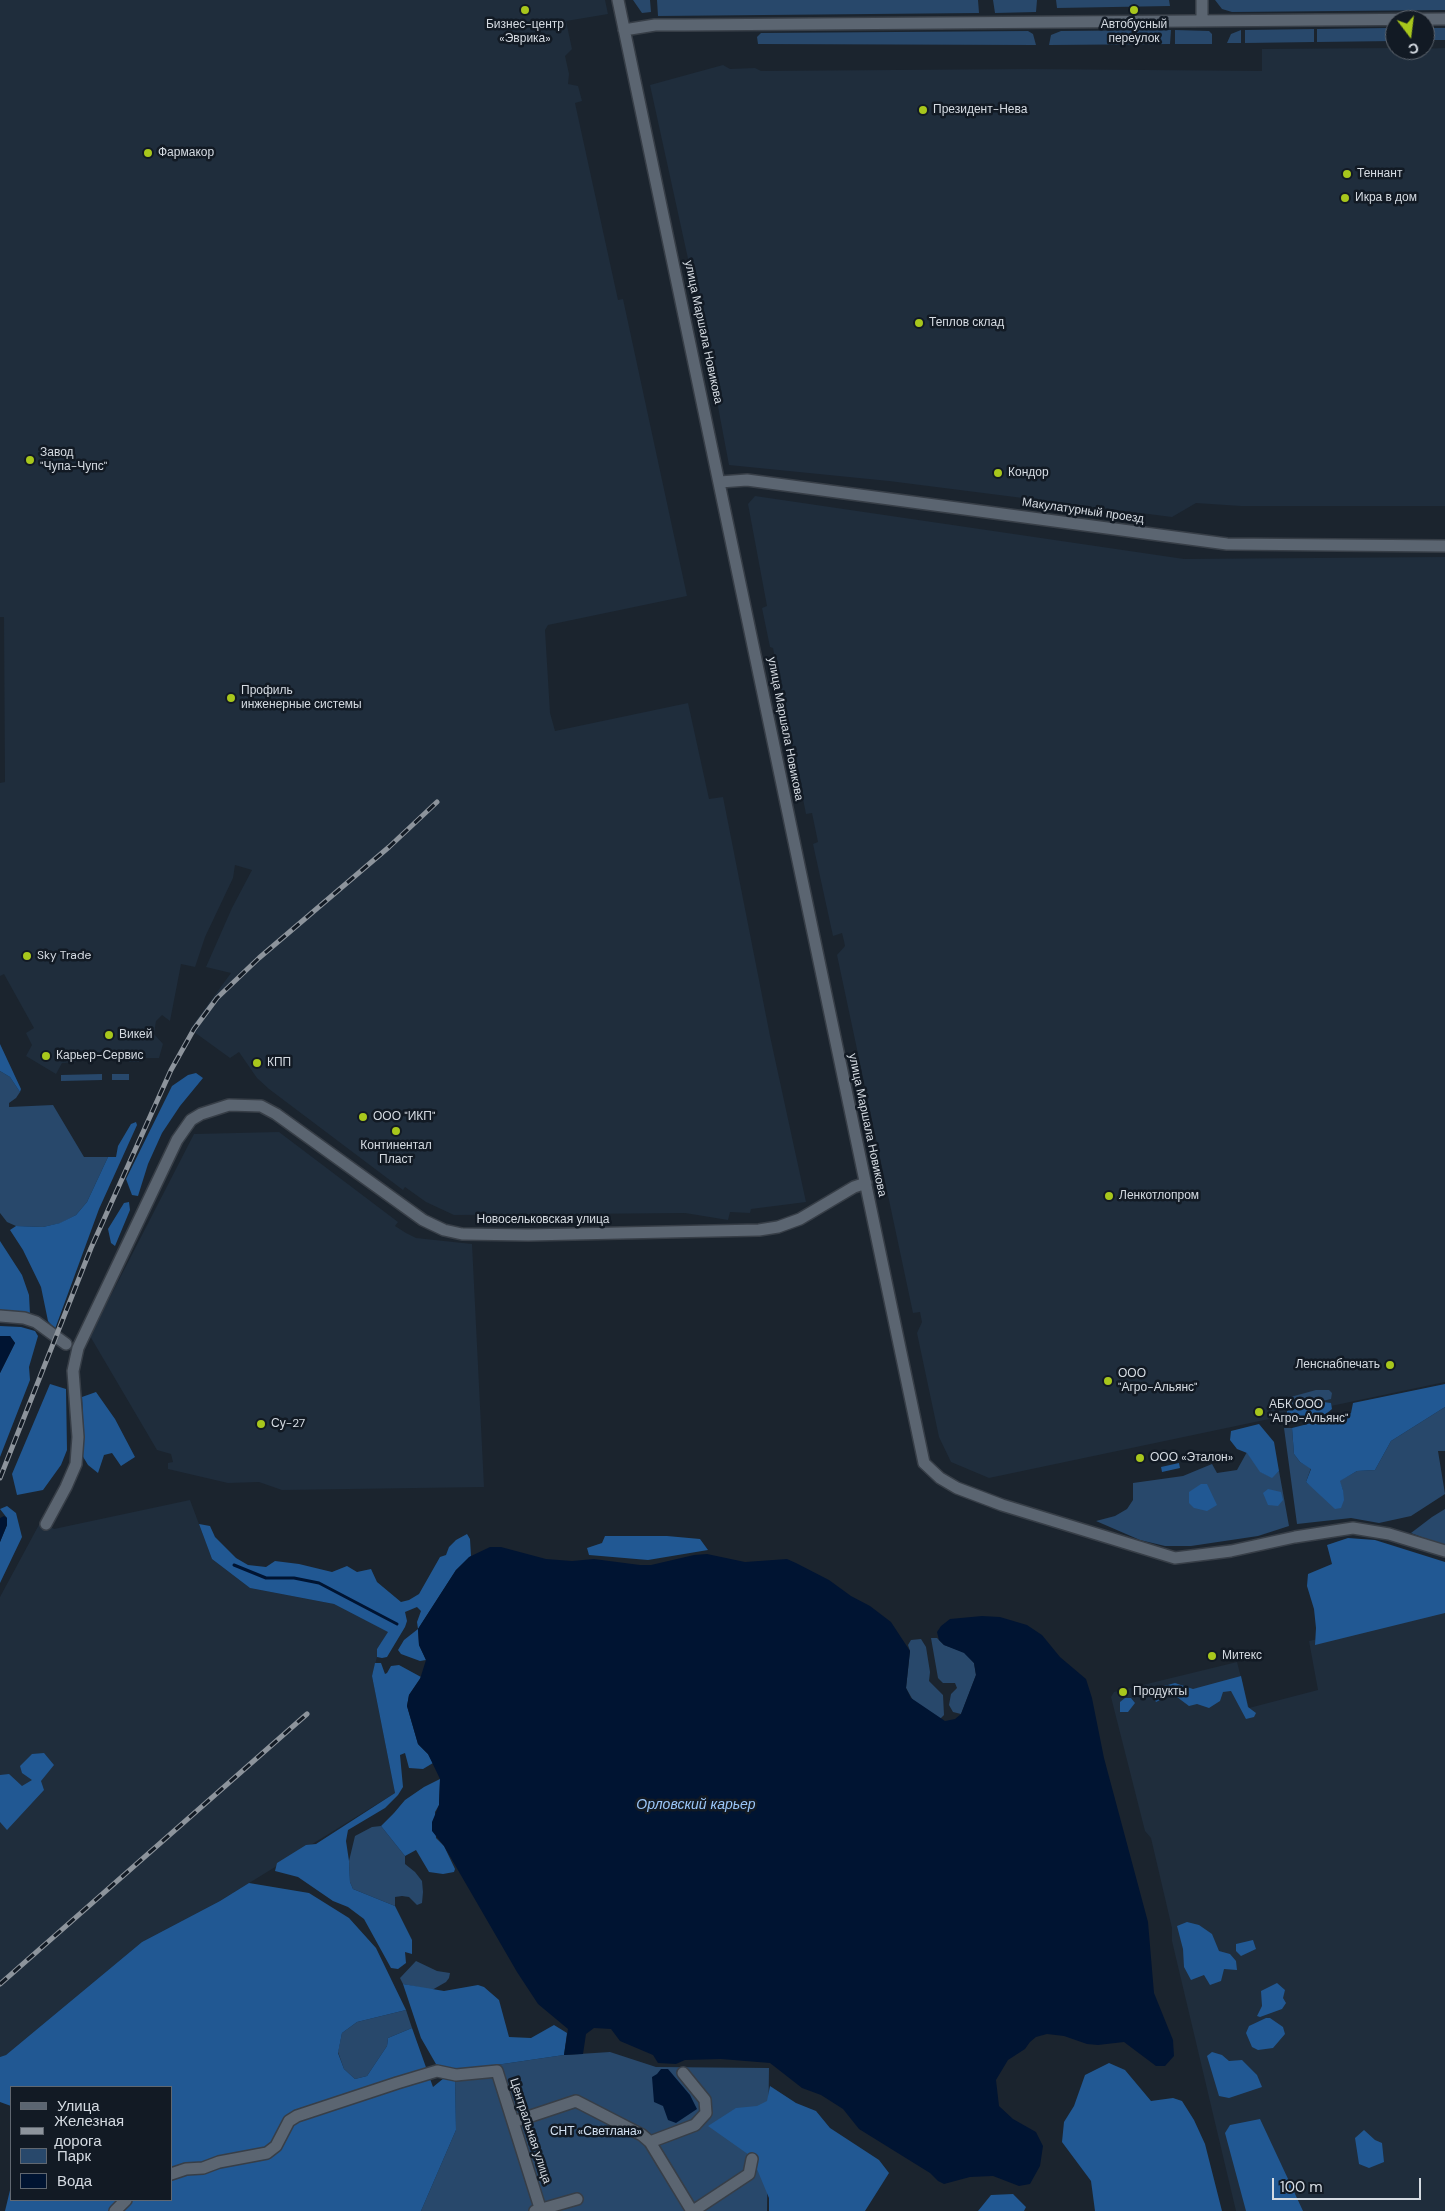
<!DOCTYPE html>
<meta charset="utf-8">
<style>
body{margin:0}
#map{position:relative;width:1445px;height:2211px;overflow:hidden;background:#1b242e;font-family:"DM Sans",sans-serif}
canvas{display:block}
.legend{position:absolute;left:10px;top:2086px;width:162px;height:115px;box-sizing:border-box;background:#121a24;border:1px solid #606770;margin:0;padding:6px 9px;list-style:none;font-size:15px;color:#d5dbe2}
.legend li{display:flex;align-items:center;gap:10px;height:25px}
.legend b{width:25px;border:1px solid #606770}
.north{position:absolute;left:1385px;top:10px;width:50px;height:50px;box-sizing:border-box;background:#121a24;border:1px solid #606770;border-radius:50%;rotate:165deg;font-size:14px;font-weight:700;line-height:20px;text-align:center;color:#d5dbe2}
.north::after{content:'';display:block;margin:auto;width:18px;height:22px;background:#a8c71c;clip-path:polygon(50% 0,100% 100%,50% 72%,0 100%)}
.scale{position:absolute;left:1272px;top:2178px;width:149px;height:22px;box-sizing:border-box;border:2px solid #d5dbe2;border-top:0;padding-left:6px;font-size:15px;line-height:18px;white-space:nowrap;color:#d5dbe2;-webkit-text-stroke:4px #121a24;paint-order:stroke}
</style>
<div id="map">
<canvas width="1445" height="2211"></canvas>
<ul class="legend">
<li><b style="height:6px;background:#5b6571"></b>Улица</li>
<li><b style="height:6px;background:#8d949c"></b>Железная дорога</li>
<li><b style="height:14px;background:#28486b"></b>Парк</li>
<li><b style="height:14px;background:#001432"></b>Вода</li>
</ul>
<div class="north">С</div>
<div class="scale">100 m</div>
</div>
<script>
const ctx = document.querySelector('canvas').getContext('2d');
ctx.lineJoin = 'round';
function paint(path, color) {
  ctx.fillStyle = color;
  ctx.fill(path, 'evenodd');
}
function shape(rows) {
  const path = new Path2D();
  for (const r of rows) {
    path.moveTo(r[0], r[1]);
    for (let i = 2; i < r.length; i += 2) path.lineTo(r[i], r[i + 1]);
  }
  return path;
}
function trace(path, color, width, dash) {
  ctx.strokeStyle = color;
  ctx.lineWidth = width;
  ctx.lineCap = dash ? 'butt' : 'round';
  ctx.setLineDash(dash || []);
  ctx.stroke(path);
}
function write(font, color, halo, rows, align = 'center') {
  ctx.font = font + ' "DM Sans",sans-serif';
  ctx.lineWidth = 5;
  ctx.setLineDash([]);
  ctx.textBaseline = 'middle';
  ctx.strokeStyle = halo;
  ctx.fillStyle = color;
  for (const [text, x, y, turn = 0] of rows) {
    ctx.save();
    ctx.translate(x, y);
    ctx.rotate((+turn || 0) * Math.PI / 180);
    ctx.textAlign = isNaN(turn) ? turn : align;
    if (halo) ctx.strokeText(text, 0, 0);
    ctx.fillText(text, 0, 0);
    ctx.restore();
  }
}
paint(shape([
 [0,0,605,0,608,14,566,21,572,49,565,56,569,74,568,84,578,86,582,101,575,103,618,300,623,299,687,596,548,625,545,630,550,713,555,731,688,703,709,799,723,797,770,1036,806,1202,751,1209,750,1213,730,1212,728,1220,685,1213,454,1215,426,1202,405,1187,403,1190,269,1089,257,1078,239,1052,230,1058,190,1029,231,973,206,967,232,908,252,870,235,865,233,878,205,937,195,967,181,964,170,1021,162,1015,156,1021,154,1034,163,1044,159,1058,139,1058,139,1062,129,1062,129,1053,76,1054,76,1062,62,1063,56,1074,26,1056,32,1045,26,1033,34,1028,4,974,0,976,0,783,5,782,4,617,0,617],
 [1395,48,1395,50,1445,48,1445,506,1241,506,1196,503,1172,517,889,481,729,465,704,332,700,333,696,318,699,309,650,85,723,65,730,69,755,68,761,71,1029,69,1262,71,1262,49],
 [755,496,1184,559,1445,557,1445,1382,989,1478,951,1462,939,1437,917,1333,922,1322,920,1312,913,1313,837,955,845,946,844,941,842,933,833,936,813,844,818,842,812,813,806,814,773,648,770,647,762,608,767,606,748,504],
 [279,1132,398,1222,395,1226,406,1233,416,1238,472,1244,484,1487,282,1490,259,1482,228,1483,168,1469,168,1463,173,1462,171,1454,157,1450,90,1336,194,1134],
 [190,1500,212,1559,250,1588,334,1604,389,1632,377,1649,377,1657,372,1676,395,1793,220,1901,142,1942,6,2055,0,2057,0,1597,41,1521,54,1529],
 [1445,1610,1445,2211,1236,2211,1172,1941,1172,1928,1151,1838,1145,1831,1111,1697,1114,1692,1237,1662,1249,1708,1318,1690,1309,1641]
]), '#1f2d3c');
paint(shape([
 [633,0,650,0,651,12,642,13],
 [657,0,978,0,979,13,658,16],
 [993,0,1037,0,1036,12,995,13],
 [1056,0,1169,0,1170,6,1057,8],
 [1215,0,1445,0,1445,10,1232,12,1222,9],
 [1388,28,1395,30,1395,41,1317,42,1317,29],
 [1425,28,1445,28,1445,40,1425,40],
 [1314,29,1314,42,1245,43,1245,30],
 [1171,30,1170,44,1049,45,1051,35,1061,31],
 [1175,30,1209,31,1212,34,1212,44,1175,44],
 [1241,30,1241,43,1227,43,1231,34],
 [1028,31,1033,34,1036,45,758,44,757,37,761,33],
 [0,1071,10,1077,20,1092,16,1098,9,1103,9,1107,53,1105,84,1157,108,1157,87,1202,76,1215,61,1223,43,1227,16,1226,7,1222,0,1213],
 [102,1074,102,1080,61,1081,61,1075],
 [112,1074,129,1074,129,1080,112,1080],
 [1316,1390,1329,1390,1332,1393,1331,1399,1284,1410,1283,1404,1287,1398],
 [1445,1407,1445,1451,1438,1451,1445,1494,1411,1516,1379,1523,1351,1518,1297,1524,1284,1428,1292,1428,1294,1454,1300,1462,1311,1468,1306,1482,1319,1492,1343,1490,1339,1481,1357,1471,1375,1470,1391,1441],
 [1247,1452,1261,1472,1272,1477,1279,1471,1289,1526,1258,1536,1191,1546,1165,1546,1140,1540,1096,1521,1115,1516,1127,1509,1133,1500,1133,1483,1183,1476,1212,1464,1217,1473,1237,1470],
 [1445,1509,1445,1546,1411,1533,1432,1517],
 [931,1638,937,1638,944,1645,964,1652,974,1663,976,1675,961,1714,953,1712,949,1705,951,1694,957,1688,955,1683,943,1683,938,1678],
 [921,1639,926,1647,930,1672,929,1681,943,1695,944,1715,940,1719,914,1702,906,1688,910,1651,908,1645,911,1640],
 [381,1826,405,1856,405,1864,415,1872,422,1881,423,1892,422,1903,417,1905,409,1897,402,1896,395,1897,395,1906,353,1889,350,1882,349,1861,355,1836,372,1827],
 [416,1961,437,1971,450,1973,449,1978,446,1982,432,1990,403,1984,400,1978],
 [406,2010,412,2028,388,2038,387,2046,367,2076,355,2079,344,2069,338,2052,342,2033,357,2022],
 [610,2052,656,2067,769,2068,767,2211,421,2211,456,2130,455,2071,564,2055]
]), '#28486b');
paint(shape([
 [0,1044,21,1089,20,1092,10,1077,0,1071],
 [196,1073,203,1078,180,1106,162,1133,148,1164,138,1196,132,1195,126,1179,172,1086,188,1075],
 [136,1122,137,1125,99,1209,55,1329,48,1321,41,1287,23,1250,10,1230,16,1226,43,1227,60,1223,76,1215,87,1202,108,1157,116,1157,118,1146,131,1124],
 [129,1202,130,1210,115,1246,111,1243,108,1229,124,1203],
 [0,1241,22,1275,29,1295,30,1314,0,1311],
 [0,1326,21,1327,35,1331,38,1336,29,1367,30,1380,0,1457,0,1373,15,1343,10,1336,0,1336],
 [50,1384,66,1389,67,1450,61,1465,43,1490,17,1495,12,1474],
 [1445,1384,1445,1407,1391,1441,1375,1470,1357,1471,1340,1481,1343,1490,1344,1500,1341,1508,1335,1509,1306,1482,1311,1469,1300,1462,1294,1454,1292,1428,1351,1413,1353,1403],
 [96,1392,115,1419,135,1457,121,1466,112,1453,104,1455,98,1473,88,1465,82,1455,84,1439,82,1397],
 [1323,1402,1331,1403,1332,1409,1326,1414,1291,1418,1287,1416,1287,1411],
 [1259,1424,1274,1442,1279,1471,1272,1478,1260,1472,1247,1453,1237,1449,1230,1440,1231,1431],
 [1179,1463,1180,1468,1162,1472,1161,1467],
 [1201,1484,1207,1484,1217,1505,1207,1511,1194,1508,1189,1503,1189,1492],
 [1268,1489,1281,1492,1283,1500,1278,1506,1268,1505,1263,1493],
 [7,1506,16,1513,22,1537,0,1583,0,1542,7,1525,7,1518,0,1509],
 [199,1524,210,1526,215,1537,236,1558,248,1565,266,1567,275,1561,299,1564,332,1572,347,1566,357,1572,371,1569,377,1582,401,1602,409,1600,419,1594,440,1557,446,1555,449,1547,456,1540,467,1534,470,1539,471,1556,456,1570,418,1629,419,1645,426,1660,420,1661,401,1654,398,1650,404,1640,418,1629,417,1622,421,1611,417,1607,405,1612,407,1621,405,1627,387,1657,382,1658,377,1657,377,1649,388,1632,334,1604,250,1588,212,1559],
 [605,1536,667,1536,700,1539,708,1550,648,1560,589,1555,587,1548,602,1543],
 [1348,1538,1375,1540,1445,1562,1445,1613,1315,1645,1316,1628,1314,1609,1307,1586,1308,1574,1332,1564,1327,1545],
 [375,1663,381,1663,385,1674,387,1673,391,1666,399,1665,421,1677,409,1695,407,1706,418,1744,428,1754,433,1763,423,1769,409,1768,405,1753,400,1755,403,1787,398,1795,385,1808,348,1830,346,1841,349,1861,350,1882,353,1889,395,1906,412,1940,412,1954,405,1952,406,1963,398,1969,391,1968,364,1919,348,1907,333,1901,298,1877,275,1871,277,1863,306,1845,316,1844,395,1793,372,1676],
 [1241,1676,1248,1707,1256,1713,1254,1717,1246,1719,1231,1691,1223,1692,1220,1701,1209,1708,1197,1704,1189,1706,1177,1697,1166,1697,1156,1702,1154,1698,1157,1688,1175,1683,1193,1689],
 [1125,1698,1131,1698,1135,1703,1128,1712,1120,1712,1120,1702],
 [44,1753,54,1765,41,1781,44,1790,7,1830,0,1822,0,1775,9,1774,22,1786,32,1780,22,1773,20,1766,32,1754],
 [440,1779,439,1805,435,1812,436,1838,444,1846,455,1869,454,1872,443,1874,429,1872,416,1850,405,1856,381,1826,394,1813,405,1800,424,1787],
 [249,1883,309,1893,349,1918,376,1948,406,2010,357,2022,342,2033,338,2053,344,2069,355,2079,367,2076,387,2046,388,2038,412,2028,433,2087,444,2078,421,2038,403,1984,444,1991,478,1985,484,1987,499,2000,509,2037,531,2038,554,2025,567,2033,564,2055,455,2071,456,2130,421,2211,5,2211,11,2186,11,2200,171,2200,171,2087,11,2087,11,2106,0,2102,0,2057,6,2055,142,1942,220,1901],
 [1187,1922,1199,1925,1212,1934,1219,1951,1230,1954,1236,1961,1237,1970,1224,1969,1221,1981,1210,1985,1204,1975,1191,1980,1184,1967,1183,1949,1177,1926],
 [1253,1940,1256,1949,1241,1956,1236,1951,1236,1944],
 [1277,1983,1285,1990,1283,1998,1286,2003,1282,2009,1260,2017,1257,2016,1262,2006,1261,1991],
 [1266,2018,1270,2018,1283,2027,1285,2034,1273,2048,1258,2050,1252,2047,1246,2033,1249,2026],
 [1212,2052,1222,2055,1229,2061,1242,2060,1257,2075,1262,2087,1229,2098,1219,2096,1207,2056],
 [1109,2063,1125,2070,1151,2101,1173,2098,1182,2101,1194,2120,1205,2144,1222,2211,1095,2211,1091,2181,1062,2142,1064,2122,1074,2106,1085,2075],
 [770,2086,796,2103,816,2111,830,2128,879,2160,889,2173,865,2211,769,2211,769,2198,752,2157,708,2126,736,2108,757,2106,767,2101],
 [1260,2119,1303,2211,1246,2211,1225,2133,1230,2125],
 [1364,2130,1375,2140,1382,2143,1384,2162,1369,2168,1359,2164,1355,2138],
 [1013,2194,1026,2207,1024,2211,978,2211,991,2195]
]), '#215893');
paint(shape([
 [0,1336,10,1336,15,1343,0,1373],
 [4,1516,7,1518,7,1525,0,1542,0,1518],
 [490,1547,501,1547,546,1559,572,1561,594,1559,640,1565,651,1565,694,1555,707,1554,745,1562,787,1559,796,1563,829,1580,851,1596,870,1606,891,1622,910,1651,906,1688,911,1698,945,1721,955,1719,961,1714,976,1675,974,1663,964,1653,944,1645,939,1640,937,1632,941,1626,950,1619,982,1616,1000,1617,1027,1625,1042,1635,1060,1657,1086,1679,1092,1698,1104,1758,1148,1922,1154,1993,1173,2040,1174,2056,1165,2066,1156,2066,1124,2042,1098,2045,1087,2044,1064,2036,1047,2034,1036,2037,1030,2042,1025,2049,1008,2060,996,2080,999,2106,1013,2119,1036,2132,1043,2146,1040,2166,1030,2184,1019,2186,993,2176,970,2177,944,2184,938,2181,930,2173,859,2129,843,2109,821,2095,802,2088,770,2063,721,2059,685,2060,676,2064,658,2063,653,2055,620,2041,611,2029,594,2028,586,2034,583,2054,564,2055,568,2029,538,2004,517,1972,444,1846,432,1831,432,1822,439,1805,440,1779,428,1754,418,1744,407,1706,409,1695,420,1679,426,1660,419,1645,418,1629,456,1570,469,1557],
 [661,2069,668,2069,690,2095,697,2109,676,2123,668,2120,663,2106,654,2102,652,2077,657,2074]
]), '#001432');
trace(shape([
 [234,1565,266,1578,294,1578,319,1583,397,1624]
]), '#001432', 3);
const minor = shape([
 [618,0,924,1463,940,1478,957,1488,1002,1505,1175,1558,1231,1551,1295,1537,1353,1528,1389,1534,1445,1551],
 [1202,21,1202,0],
 [624,30,655,25,685,25,1445,19],
 [720,482,747,480,1227,544,1445,546],
 [0,1316,24,1318,36,1322,66,1344],
 [46,1524,66,1487,76,1464,78,1437,73,1371,78,1348,177,1140,191,1120,201,1114,229,1105,261,1106,276,1114,423,1220,444,1230,462,1234,528,1235,759,1230,778,1227,800,1219,854,1187,866,1183],
 [513,2122,576,2101,642,2135,650,2142,692,2211],
 [650,2142,695,2125,706,2113,705,2100,683,2073],
 [171,2174,186,2169,203,2168,219,2162,267,2153,276,2146,289,2121,297,2116,397,2083,437,2071,456,2075,497,2071,541,2211],
 [115,2211,126,2200],
 [535,2211,577,2199],
 [693,2211,749,2174,752,2159]
]);
trace(minor, '#373e47', 14);
trace(minor, '#5b6571', 11);
const rail = shape([
 [0,1478,91,1248,171,1070,194,1029,217,998,259,958,389,847,437,802],
 [0,1984,307,1714]
]);
trace(rail, '#8d949c', 5);
trace(rail, '#121a24', 3, [9]);
for (const [x, y, r, color] of [
 [525,10,5,"#a8c71c"],
 [1134,10,5,"#a8c71c"],
 [923,110,5,"#a8c71c"],
 [148,153,5,"#a8c71c"],
 [1347,174,5,"#a8c71c"],
 [1345,198,5,"#a8c71c"],
 [919,323,5,"#a8c71c"],
 [30,460,5,"#a8c71c"],
 [998,473,5,"#a8c71c"],
 [231,698,5,"#a8c71c"],
 [27,956,5,"#a8c71c"],
 [109,1035,5,"#a8c71c"],
 [46,1056,5,"#a8c71c"],
 [257,1063,5,"#a8c71c"],
 [363,1117,5,"#a8c71c"],
 [396,1131,5,"#a8c71c"],
 [1109,1196,5,"#a8c71c"],
 [1390,1365,5,"#a8c71c"],
 [1108,1381,5,"#a8c71c"],
 [1259,1412,5,"#a8c71c"],
 [261,1424,5,"#a8c71c"],
 [1140,1458,5,"#a8c71c"],
 [1212,1656,5,"#a8c71c"],
 [1123,1692,5,"#a8c71c"]
]) {
  const dot = new Path2D();
  dot.arc(x, y, r, 0, 2 * Math.PI);
  ctx.fillStyle = color;
  ctx.fill(dot);
  trace(dot, '#121a24', 2);
}
write('12px', '#d5dbe2', '#121a24', [
 ["Бизнес-центр",525,25,"center"],
 ["«Эврика»",525,39,"center"],
 ["Автобусный",1134,25,"center"],
 ["переулок",1134,39,"center"],
 ["Президент-Нева",933,110],
 ["Фармакор",158,153],
 ["Теннант",1357,174],
 ["Икра в дом",1355,198],
 ["Теплов склад",929,323],
 ["Завод",40,453],
 ["\"Чупа-Чупс\"",40,467],
 ["Кондор",1008,473],
 ["Профиль",241,691],
 ["инженерные системы",241,705],
 ["Sky Trade",37,956],
 ["Викей",119,1035],
 ["Карьер-Сервис",56,1056],
 ["КПП",267,1063],
 ["ООО \"ИКП\"",373,1117],
 ["Континентал",396,1146,"center"],
 ["Пласт",396,1160,"center"],
 ["Ленкотлопром",1119,1196],
 ["Ленснабпечать",1380,1365,"right"],
 ["ООО",1118,1374],
 ["\"Агро-Альянс\"",1118,1388],
 ["АБК ООО",1269,1405],
 ["\"Агро-Альянс\"",1269,1419],
 ["Су-27",271,1424],
 ["ООО «Эталон»",1150,1458],
 ["Митекс",1222,1656],
 ["Продукты",1133,1692]
], 'left');
write('12px', '#d5dbe2', '#121a24', [
 ["улица Маршала Новикова",703,332,78],
 ["Макулатурный проезд",1083,511,8],
 ["улица Маршала Новикова",785,729,79],
 ["улица Маршала Новикова",867,1125,78],
 ["Новосельковская улица",543,1220],
 ["Центральная улица",530,2131,72]
]);
write('12px', '#d3e2f3', '#121a24', [
 ["СНТ «Светлана»",596,2132]
]);
write('italic 14px', '#9bc6f8', '#121a24', [
 ["Орловский карьер",696,1805]
]);
</script>
